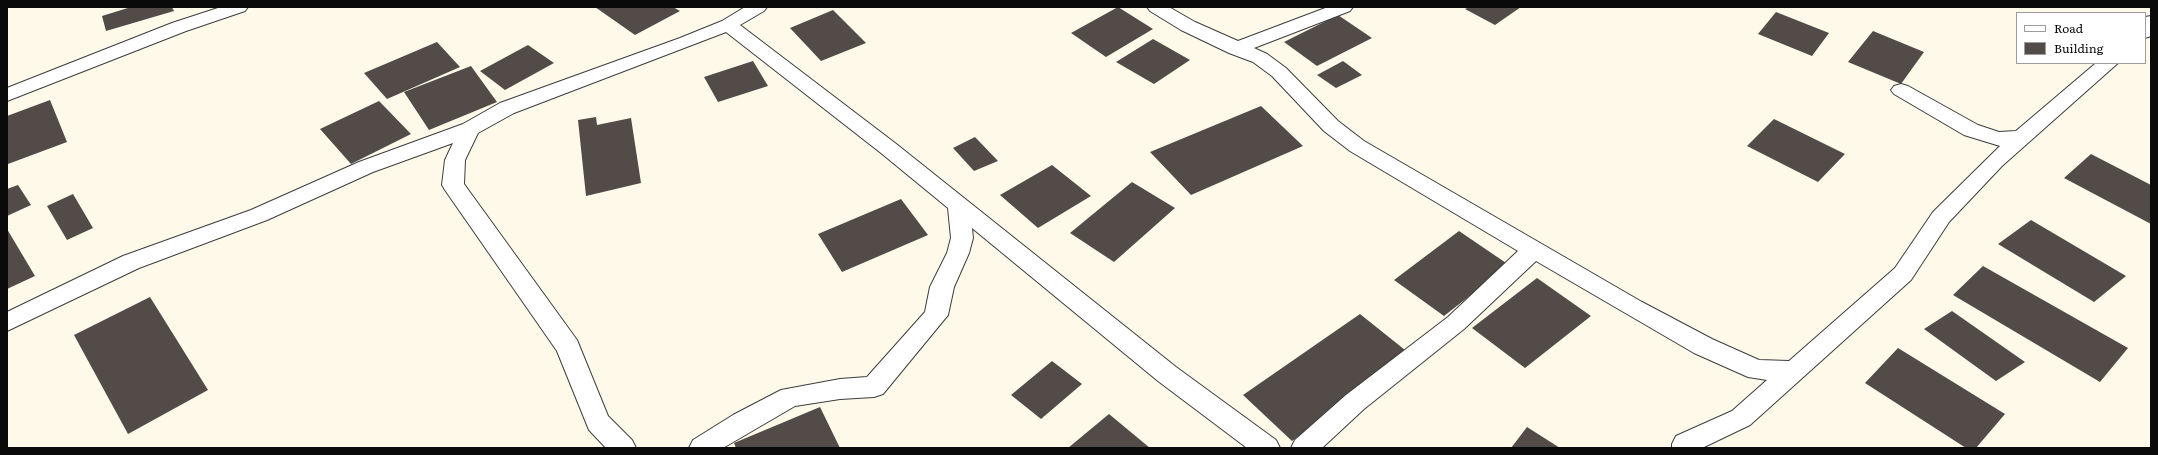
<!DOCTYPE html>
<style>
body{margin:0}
#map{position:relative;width:2158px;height:455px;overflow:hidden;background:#fef9e9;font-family:Literata,serif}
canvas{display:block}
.frame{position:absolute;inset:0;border:8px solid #0a0a0a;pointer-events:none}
.legend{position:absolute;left:2016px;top:12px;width:130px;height:52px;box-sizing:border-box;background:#fff;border:1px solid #9d9d9d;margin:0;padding:5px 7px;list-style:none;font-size:12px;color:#0a0a0a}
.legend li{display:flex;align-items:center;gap:8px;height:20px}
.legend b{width:20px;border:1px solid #9d9d9d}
</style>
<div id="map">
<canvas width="2158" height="455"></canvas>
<div class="frame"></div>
<ul class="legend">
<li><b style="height:5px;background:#fff"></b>Road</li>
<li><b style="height:11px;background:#524b48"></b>Building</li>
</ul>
</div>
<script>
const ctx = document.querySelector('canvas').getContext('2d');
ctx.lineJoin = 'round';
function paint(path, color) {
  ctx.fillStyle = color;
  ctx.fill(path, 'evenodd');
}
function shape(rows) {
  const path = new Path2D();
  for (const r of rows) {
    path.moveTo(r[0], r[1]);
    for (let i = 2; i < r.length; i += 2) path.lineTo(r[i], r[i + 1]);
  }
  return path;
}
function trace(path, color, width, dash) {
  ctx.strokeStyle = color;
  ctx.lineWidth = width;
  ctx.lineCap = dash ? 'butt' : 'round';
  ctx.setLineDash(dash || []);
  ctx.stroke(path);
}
paint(shape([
 [131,7,172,7,174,11,106,31,102,16],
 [595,7,673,7,680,11,635,35],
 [1118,7,1153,29,1106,57,1071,33],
 [1469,7,1521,7,1495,25,1465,9],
 [833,10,866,43,821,61,790,28],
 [1776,12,1829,33,1812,56,1758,34],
 [1338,15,1372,38,1317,66,1284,42],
 [1873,31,1924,52,1901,84,1848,62],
 [1153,39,1190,60,1154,84,1116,62],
 [437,42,460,67,387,99,364,73],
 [528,45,554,63,505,90,480,71],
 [753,61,768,86,718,102,704,77],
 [1343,61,1362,75,1336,88,1317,75],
 [471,66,497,102,429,130,404,92],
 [50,100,67,142,8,164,7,116],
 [379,101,411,134,351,164,320,129],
 [1261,106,1303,146,1191,195,1150,152],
 [596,117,597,125,631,118,641,183,586,196,578,120],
 [1774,119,1845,154,1818,182,1747,146],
 [975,137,998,161,974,171,953,148],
 [2091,154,2151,185,2151,224,2064,178],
 [1052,165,1091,196,1038,228,1000,195],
 [1132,182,1175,208,1114,262,1070,233],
 [18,185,31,205,7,216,7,189],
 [73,194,93,228,67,240,47,206],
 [901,199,928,235,842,272,818,234],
 [2031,220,2126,276,2094,302,1998,244],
 [7,229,35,276,7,289],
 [1459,231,1509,265,1444,316,1394,280],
 [1983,266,2128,348,2100,382,1953,295],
 [1537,278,1591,316,1525,368,1472,328],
 [150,297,208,390,128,434,74,335],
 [1952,311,2025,362,1996,381,1924,329],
 [1360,314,1410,354,1292,441,1243,395],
 [1898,348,2005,414,1976,448,1966,448,1865,383],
 [1052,361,1082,384,1041,419,1011,395],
 [820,407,840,448,736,448,734,443],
 [1109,414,1150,448,1068,448],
 [1527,427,1560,448,1511,448]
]), '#524b48');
const minor = shape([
 [221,7,248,7,245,11,186,31,7,101,7,88,172,23,221,7],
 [745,7,767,7,764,11,740,25,895,143,1176,367,1276,440,1280,448,1247,448,1158,381,972,228,973,238,969,253,954,287,948,315,883,394,874,397,840,399,795,406,723,448,689,448,693,440,733,415,781,390,840,379,867,377,925,312,930,287,947,253,951,238,948,208,881,153,726,32,514,113,478,133,465,160,464,184,577,340,608,416,632,440,636,448,606,448,589,430,557,351,445,190,442,185,445,160,453,143,373,172,267,220,139,268,7,331,7,312,123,256,251,210,359,162,463,124,500,103,680,38,722,21,745,7],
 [1147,7,1169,7,1195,22,1238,41,1328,7,1353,7,1350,11,1254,48,1267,54,1286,68,1338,121,1364,141,1642,302,1712,339,1759,360,1789,361,1895,268,1933,212,2000,146,1964,135,1894,94,1891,90,1894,86,1901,84,1908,86,1978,125,1999,132,2016,131,2096,63,2118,63,2002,166,1949,222,1911,280,1750,425,1702,448,1672,448,1672,444,1676,436,1732,411,1767,380,1748,377,1694,353,1536,261,1464,329,1364,409,1322,448,1291,448,1295,440,1346,395,1448,317,1518,251,1350,151,1324,131,1272,76,1253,62,1229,53,1181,30,1150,11,1147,7],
 [2151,16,2151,36,2145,38,2145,17,2151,16]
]);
trace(minor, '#3d3d3d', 2);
paint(minor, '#fff');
</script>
